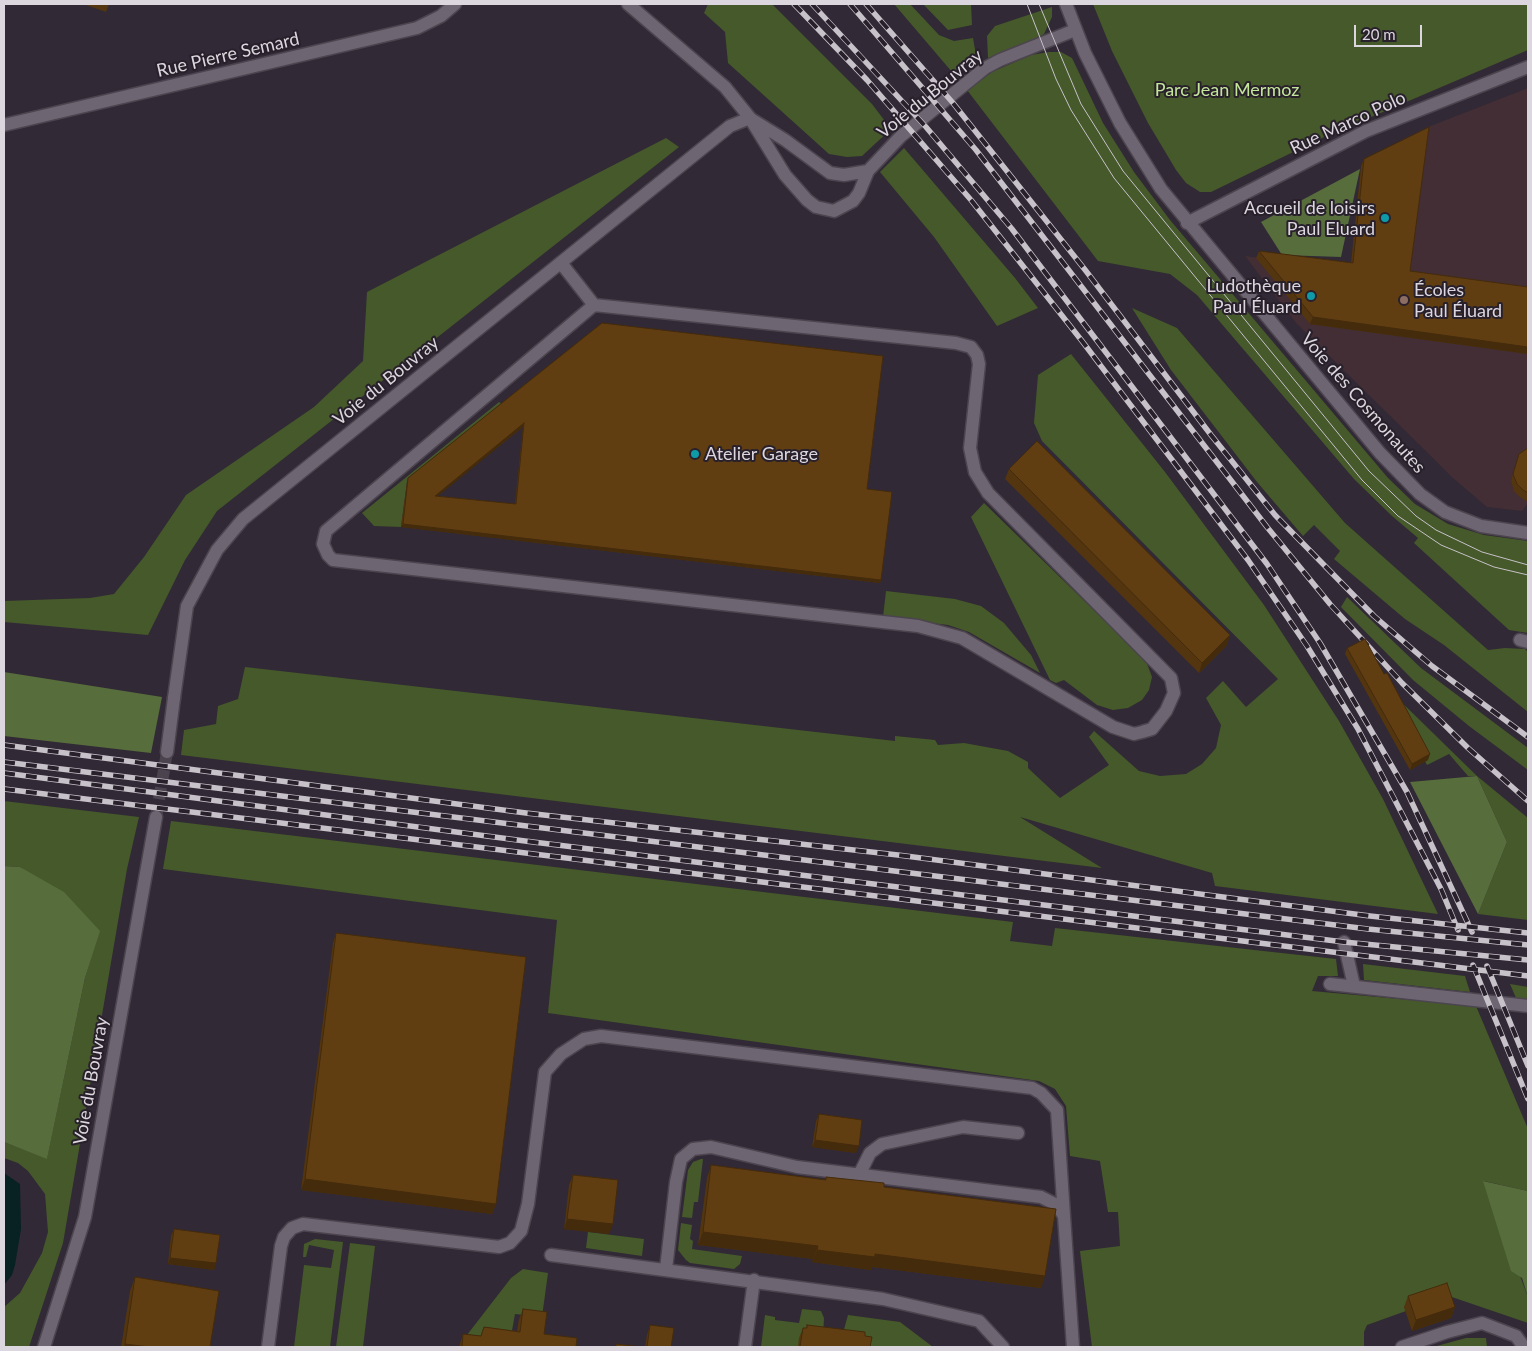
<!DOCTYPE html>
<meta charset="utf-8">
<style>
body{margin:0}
#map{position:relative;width:1532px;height:1351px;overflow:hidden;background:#312935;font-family:Lato,sans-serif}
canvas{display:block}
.frame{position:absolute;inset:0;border:5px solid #dcd7de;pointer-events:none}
.scale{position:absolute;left:1354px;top:25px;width:68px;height:22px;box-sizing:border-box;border:2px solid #dcd7de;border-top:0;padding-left:6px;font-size:15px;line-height:18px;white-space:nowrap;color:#dcd7de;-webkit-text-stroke:4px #28202b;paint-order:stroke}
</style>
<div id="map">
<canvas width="1532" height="1351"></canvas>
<div class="frame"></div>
<div class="scale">20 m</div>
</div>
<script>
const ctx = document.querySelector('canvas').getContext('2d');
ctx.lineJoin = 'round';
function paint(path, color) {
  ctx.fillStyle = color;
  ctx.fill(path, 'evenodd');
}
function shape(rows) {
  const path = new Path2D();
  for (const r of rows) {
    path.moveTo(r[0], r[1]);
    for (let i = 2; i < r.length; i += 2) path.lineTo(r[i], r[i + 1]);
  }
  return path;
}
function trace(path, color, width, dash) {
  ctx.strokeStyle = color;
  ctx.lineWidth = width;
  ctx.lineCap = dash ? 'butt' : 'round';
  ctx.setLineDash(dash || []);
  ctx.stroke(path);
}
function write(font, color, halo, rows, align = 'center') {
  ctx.font = font + ' Lato,sans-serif';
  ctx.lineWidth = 4;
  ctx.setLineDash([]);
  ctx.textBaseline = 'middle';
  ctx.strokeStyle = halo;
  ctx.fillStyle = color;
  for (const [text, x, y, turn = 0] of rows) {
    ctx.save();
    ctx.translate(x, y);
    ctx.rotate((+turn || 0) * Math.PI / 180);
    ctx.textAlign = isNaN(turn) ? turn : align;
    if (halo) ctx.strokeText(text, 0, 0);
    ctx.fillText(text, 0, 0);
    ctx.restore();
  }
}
paint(shape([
 [1528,88,1528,503,1522,511,1487,507,1454,479,1296,323,1245,256,1407,278,1428,127]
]), '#422e34');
paint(shape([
 [708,4,772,4,872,104,891,129,862,156,847,157,829,154,728,63,725,32,704,13],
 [894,4,910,4,939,35,954,41,973,38,976,55,963,64,958,79],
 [923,4,971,4,972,25,948,30],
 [1093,4,1528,4,1528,50,1322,138,1211,192,1200,192,1186,183,1176,170,1148,123,1112,51],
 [1052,7,1052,17,1044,34,1034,40,988,58,987,36,995,26],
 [1049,52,1061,52,1072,58,1103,123,1134,172,1170,220,1388,478,1415,504,1448,524,1484,535,1528,541,1528,633,1509,630,1414,543,1418,538,1392,516,1354,479,1197,295,1170,274,1098,261,967,90,992,72,1031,55],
 [666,138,679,147,217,511,185,560,148,635,4,622,4,601,90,598,114,594,144,557,186,495,314,407,363,361,367,292],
 [904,148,1015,278,1038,308,997,326,934,237,880,172],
 [1132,308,1177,328,1345,523,1488,650,1505,648,1525,649,1528,652,1528,712,1444,645,1405,619,1334,559,1340,551,1314,525,1303,536,1257,482,1171,370],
 [1071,354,1165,472,1264,605,1339,721,1383,799,1438,914,1215,886,1212,873,1020,817,1102,868,181,755,184,730,216,724,218,706,238,699,245,667,895,741,895,736,935,740,938,745,964,743,1008,751,1028,762,1028,768,1060,798,1109,765,1089,737,1094,731,1139,771,1160,776,1186,774,1202,764,1216,748,1221,725,1206,698,1223,681,1246,707,1278,679,1042,441,1034,423,1038,375],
 [499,402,503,405,407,482,401,527,374,526,362,513],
 [984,503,1146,661,1152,677,1149,690,1142,700,1128,708,1113,710,1097,705,1064,680,1056,683,1050,680,971,517],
 [886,591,955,599,981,606,1004,623,1031,655,1040,673,969,632,948,625,883,617],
 [1347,597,1421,668,1528,748,1528,770,1469,726,1413,680,1341,607],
 [1388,689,1477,776,1528,818,1528,920,1478,914,1507,842,1477,776,1468,776,1449,754,1427,765],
 [4,801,139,817,127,869,63,1243,29,1347,4,1347,4,1307,20,1293,42,1253,48,1232,45,1194,28,1171,18,1163,4,1158,4,1142,47,1158,85,978,99,931,20,867,4,866],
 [171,821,1013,922,1010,941,1052,946,1055,928,1336,959,1338,976,1318,976,1312,991,1476,1006,1528,1129,1528,1191,1484,1181,1528,1297,1528,1323,1443,1294,1404,1307,1406,1311,1367,1325,1364,1332,1364,1347,1092,1347,1080,1251,1120,1246,1118,1212,1108,1212,1100,1161,1070,1156,1066,1106,1055,1089,1039,1081,548,1013,557,920,163,869],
 [1363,964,1465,976,1470,992,1364,980],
 [1510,984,1528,987,1528,1000,1516,998],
 [701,1159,703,1159,698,1202,694,1202,692,1218,682,1217,688,1170,693,1162],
 [681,1223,692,1225,690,1239,693,1241,692,1249,742,1256,740,1264,734,1269,690,1263,686,1260,678,1250],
 [588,1232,644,1239,642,1256,586,1248],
 [315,1239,343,1242,330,1347,294,1347,304,1265,331,1268,334,1250,309,1245,306,1257,303,1257,304,1244],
 [350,1243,375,1246,363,1347,336,1347],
 [523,1269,548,1273,542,1317,515,1314,509,1347,460,1344,511,1278],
 [802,1309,821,1311,824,1318,823,1337,798,1347,761,1347,765,1315,775,1317,775,1320,799,1323],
 [848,1315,900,1322,933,1347,868,1347,841,1340],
 [1466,1338,1486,1338,1487,1347,1433,1347]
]), '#45592a');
paint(shape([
 [1360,169,1341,257,1282,255,1261,222],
 [4,672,162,697,151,753,4,736],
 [1477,776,1507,842,1478,914,1410,782],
 [4,866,20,867,64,892,100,931,85,978,47,1159,4,1142],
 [1483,1181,1528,1191,1528,1297,1522,1278,1511,1271]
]), '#576d3c');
paint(shape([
 [4,1173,20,1184,21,1229,15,1265,12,1275,4,1285]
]), '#082123');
trace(shape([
 [156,817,167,752]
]), '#4b434e', 12, [12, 6]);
const service = shape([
 [561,263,594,305,956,343,971,347,977,355,979,364,970,448,975,472,988,493,1171,678,1174,693,1166,711,1152,729,1142,732,1134,734,1113,727,962,638,918,626,333,560,328,555,323,544,326,531,594,305],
 [1520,640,1528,642],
 [174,698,187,606,217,550,243,519,730,126,750,118],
 [1344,942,1354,986],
 [859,1175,870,1153,882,1144,963,1127,1018,1133],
 [551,1255,883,1299,979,1321,1003,1347],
 [666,1269,676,1182,681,1159,693,1149,711,1147,797,1167,1041,1197,1057,1205,1064,1216,1073,1347],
 [268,1347,281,1246,284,1237,292,1228,303,1224,499,1247,510,1243,521,1231,528,1204,545,1072,561,1054,584,1039,601,1036,1032,1088,1041,1093,1057,1110,1064,1216],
 [745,1347,754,1280],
 [1402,1347,1447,1332,1482,1323,1516,1336,1524,1347]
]);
const minor = shape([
 [628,4,725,87,750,118,785,175,807,200,816,207,834,211,853,201,859,193,868,171,901,136,985,68,1000,60,1075,30],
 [1066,4,1085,53,1120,123,1161,189,1380,453,1420,494,1445,512,1481,526,1528,533],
 [751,119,785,140,830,173,844,175,868,171],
 [4,125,417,28,441,16,455,4],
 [1187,223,1366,131,1528,67],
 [167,752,174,698],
 [1330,984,1528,1006],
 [44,1347,85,1217,156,817]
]);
trace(service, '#4c454f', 15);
trace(minor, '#4c454f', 15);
trace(service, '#6e6572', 12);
trace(minor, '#6e6572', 12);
trace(shape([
 [1027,4,1056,79,1071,110,1114,178,1362,480,1398,516,1441,545,1494,567,1528,575],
 [1039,4,1081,104,1123,171,1369,471,1416,516,1436,530,1482,552,1528,565]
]), '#c7c1c9', 1);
const rail = shape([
 [794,4,867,80,971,200,1082,341,1248,560,1307,646,1358,729,1441,889,1458,930],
 [812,4,926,127,1012,229,1267,564,1320,643,1407,792,1472,932],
 [850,4,976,150,1267,527,1330,604,1402,683,1468,748,1528,801],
 [866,4,953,103,1086,271,1211,435,1275,515,1374,616,1432,666,1528,737],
 [4,745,526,813,898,855,1370,916,1528,933],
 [4,762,1368,929,1528,945],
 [4,773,525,841,1133,916,1344,942,1528,960],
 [4,789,1528,976],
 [1473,965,1528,1099],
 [1487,966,1528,1066]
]);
trace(rail, '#c7c1c9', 5.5);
trace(rail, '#28202b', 4, [11]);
paint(shape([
 [83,4,109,4,106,12],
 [1364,159,1410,271,1528,287,1528,354,1310,324,1256,258,1259,251,1351,263,1361,166],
 [602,323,867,489,881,580,880,583,401,527,407,482,408,478],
 [523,427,515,504,437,496],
 [1528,448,1528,502,1520,497,1514,491,1511,481,1519,454],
 [1009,469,1230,635,1227,645,1199,673,1005,479],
 [1347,648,1428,760,1410,770,1345,654],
 [336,933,496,1204,492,1214,301,1190,333,943],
 [819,1114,856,1153,812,1147,816,1121],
 [711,1165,825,1180,826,1177,884,1187,1041,1288,872,1267,871,1270,812,1262,813,1259,698,1245,707,1178],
 [573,1175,609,1234,564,1229,569,1185],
 [174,1229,216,1263,214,1270,168,1264,171,1236],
 [135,1277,210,1347,121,1347,130,1291],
 [1408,1296,1455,1307,1451,1318,1412,1331,1404,1307],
 [523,1309,544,1334,576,1346,582,1347,459,1347,463,1334,481,1336,484,1327,517,1331,519,1319],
 [650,1325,671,1347,645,1347,647,1335],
 [807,1325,865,1336,870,1347,798,1347,799,1338,803,1328,806,1328]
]), '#53350f');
paint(shape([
 [1313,317,1528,347,1528,354,1310,324],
 [524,423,523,427,433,500,435,496],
 [403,524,881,580,880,583,401,527],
 [1230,635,1227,645,1199,673,1202,663],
 [1430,754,1428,760,1410,770,1412,764],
 [815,1140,859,1146,856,1153,812,1147],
 [305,1179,496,1204,492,1214,301,1190],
 [567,1219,613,1224,609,1234,564,1229],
 [703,1232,818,1246,813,1259,698,1245],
 [817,1250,875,1254,1045,1276,1041,1288,872,1267,871,1270,812,1262],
 [170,1258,216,1263,214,1270,168,1264],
 [1455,1307,1451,1318,1412,1331,1416,1320],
 [125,1344,150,1347,124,1347]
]), '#442b0c');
const building = shape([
 [1429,127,1410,271,1528,287,1528,347,1313,317,1259,251,1353,263,1364,159,1429,127],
 [602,323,883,356,867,489,892,492,881,580,403,524,408,478,602,323],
 [524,423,516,504,435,496,524,423],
 [1037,441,1230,635,1202,663,1009,469,1037,441],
 [1528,448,1528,493,1523,490,1517,484,1513,474,1519,454,1528,448],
 [1365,639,1384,674,1387,673,1430,754,1412,764,1347,648,1365,639],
 [336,933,526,957,496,1204,305,1179,336,933],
 [819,1114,862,1120,859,1146,815,1140,819,1114],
 [711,1165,826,1180,826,1177,884,1183,884,1187,1056,1209,1045,1276,875,1254,875,1257,817,1250,818,1246,703,1232,711,1165],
 [573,1175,618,1180,613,1224,567,1219,573,1175],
 [174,1229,220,1235,216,1263,170,1258,174,1229],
 [135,1277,219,1291,210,1347,150,1347,125,1344,135,1277],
 [1447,1283,1455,1307,1416,1320,1408,1296,1447,1283],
 [523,1309,547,1312,544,1334,577,1338,576,1346,582,1347,462,1347,463,1334,481,1336,484,1327,520,1332,523,1309],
 [650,1325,674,1328,671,1347,647,1347,650,1325],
 [807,1325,865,1332,865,1336,872,1337,870,1347,800,1347,803,1328,807,1328,807,1325],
 [616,1344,642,1347,616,1347,616,1344]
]);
paint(building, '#613e11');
trace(building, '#442b0c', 1);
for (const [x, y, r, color] of [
 [1385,218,5,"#0f9aa8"],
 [1311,296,5,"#0f9aa8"],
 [1404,300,5,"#8d6e63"],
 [695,454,5,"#0f9aa8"]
]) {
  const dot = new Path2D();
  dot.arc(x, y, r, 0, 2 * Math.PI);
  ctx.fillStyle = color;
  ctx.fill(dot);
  trace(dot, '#28202b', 2);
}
write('18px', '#dcd7de', '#28202b', [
 ["Rue Pierre Semard",228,55,-13],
 ["Voie du Bouvray",930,94,-39],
 ["Rue Marco Polo",1348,123,-25],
 ["Voie du Bouvray",386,381,-39],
 ["Voie des Cosmonautes",1363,403,49],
 ["Voie du Bouvray",91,1081,-80]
]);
write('18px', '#c3e69a', '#28202b', [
 ["Parc Jean Mermoz",1227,90]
]);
write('18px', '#dcd7de', '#28202b', [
 ["Accueil de loisirs",1375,208],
 ["Paul Eluard",1375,229],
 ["Ludothèque",1301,286],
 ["Paul Éluard",1301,307],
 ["Écoles",1414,290,"left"],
 ["Paul Éluard",1414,311,"left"],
 ["Atelier Garage",705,454,"left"]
], 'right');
</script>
